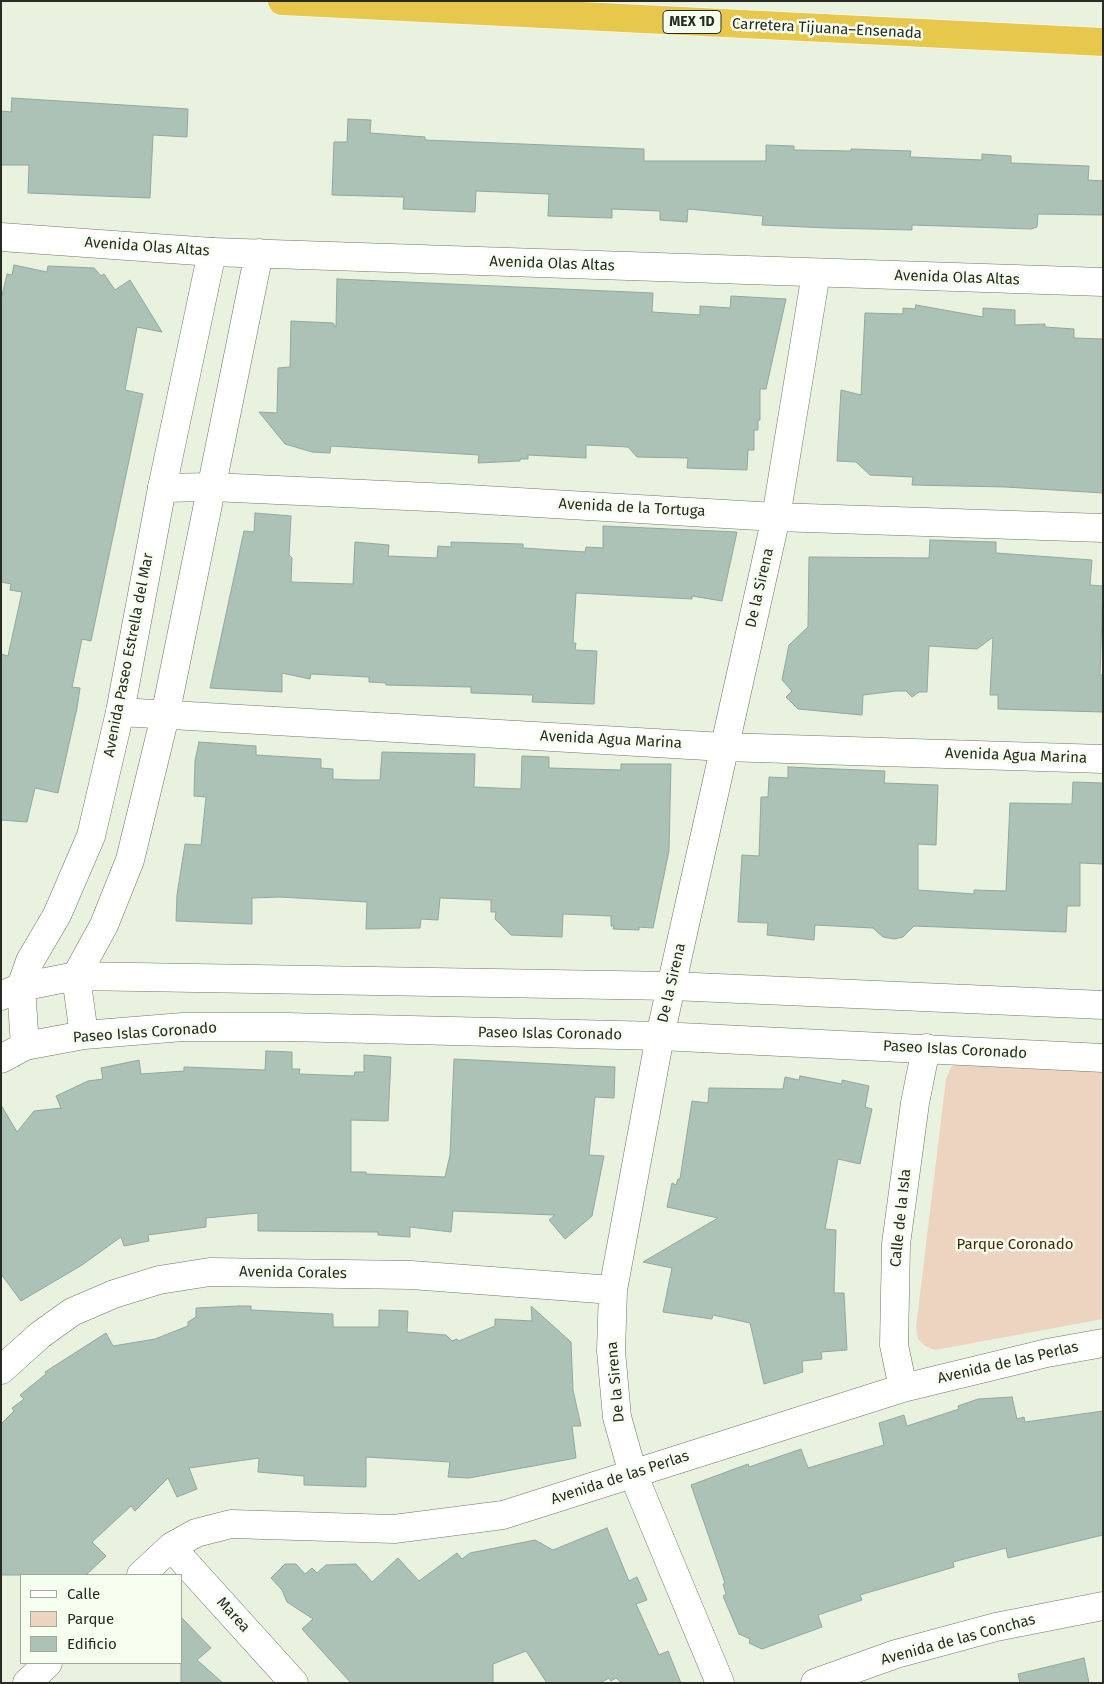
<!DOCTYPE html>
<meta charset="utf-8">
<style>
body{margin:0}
#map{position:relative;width:1104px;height:1684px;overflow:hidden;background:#e8f2de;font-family:"Fira Sans",sans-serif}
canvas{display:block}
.frame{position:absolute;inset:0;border:2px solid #272b23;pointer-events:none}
.legend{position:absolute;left:20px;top:1574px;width:162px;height:90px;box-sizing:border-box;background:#f6ffef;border:1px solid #a3aa9d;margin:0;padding:6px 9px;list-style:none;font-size:15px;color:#272b23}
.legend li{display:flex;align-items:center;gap:10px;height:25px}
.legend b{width:25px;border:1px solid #a3aa9d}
</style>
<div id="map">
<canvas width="1104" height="1684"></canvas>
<div class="frame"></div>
<ul class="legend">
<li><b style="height:6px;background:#fff"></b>Calle</li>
<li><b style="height:14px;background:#edd4c1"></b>Parque</li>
<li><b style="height:14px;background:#acc2b7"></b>Edificio</li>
</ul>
</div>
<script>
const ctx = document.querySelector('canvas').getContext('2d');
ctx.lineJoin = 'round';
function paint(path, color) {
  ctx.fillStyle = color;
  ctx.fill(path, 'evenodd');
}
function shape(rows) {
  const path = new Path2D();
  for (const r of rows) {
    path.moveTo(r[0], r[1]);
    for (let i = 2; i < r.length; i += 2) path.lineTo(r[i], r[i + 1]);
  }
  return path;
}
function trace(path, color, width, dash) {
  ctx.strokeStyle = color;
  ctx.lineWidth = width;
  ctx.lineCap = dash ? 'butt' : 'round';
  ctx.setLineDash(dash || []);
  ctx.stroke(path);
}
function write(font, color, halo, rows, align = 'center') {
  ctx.font = font + ' "Fira Sans",sans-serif';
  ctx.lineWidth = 5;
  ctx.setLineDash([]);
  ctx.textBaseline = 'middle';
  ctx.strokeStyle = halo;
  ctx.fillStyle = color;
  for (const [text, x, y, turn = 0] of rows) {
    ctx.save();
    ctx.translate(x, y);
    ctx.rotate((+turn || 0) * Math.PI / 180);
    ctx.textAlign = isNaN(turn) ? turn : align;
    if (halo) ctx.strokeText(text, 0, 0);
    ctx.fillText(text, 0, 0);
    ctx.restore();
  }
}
paint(shape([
 [960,1060,1103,1070,1103,1319,935,1350,925,1346,918,1339,916,1327,946,1079,951,1067]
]), '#edd4c1');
const building = shape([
 [12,98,188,109,187,137,153,135,150,198,28,193,29,165,1,165,1,111,11,112,12,98],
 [348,119,371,120,370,133,425,137,425,140,644,149,644,161,766,161,766,145,794,146,794,150,851,151,851,149,911,151,910,157,982,160,982,154,1011,156,1011,163,1089,166,1088,180,1103,181,1103,215,1038,214,1037,227,1031,229,912,225,912,230,828,228,762,225,763,216,688,209,687,222,660,220,660,211,612,209,612,218,548,216,549,194,476,191,475,212,403,209,404,197,332,195,334,142,347,142,348,119],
 [14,265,47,272,48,266,94,268,101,276,104,274,115,290,130,280,162,332,137,327,125,390,143,394,91,641,82,639,72,687,80,688,77,708,58,793,35,788,27,822,1,820,1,654,8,656,22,592,10,590,11,584,1,582,1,300,7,274,12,275,14,265],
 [337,279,653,293,652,312,700,315,700,306,730,308,731,296,786,299,766,389,760,389,760,420,758,420,758,430,754,430,754,450,748,450,747,470,687,468,688,458,637,457,628,447,586,445,586,458,528,455,528,459,520,459,520,461,478,463,479,455,331,446,330,453,312,452,285,444,259,412,277,413,278,368,290,367,291,321,333,323,336,327,337,279],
 [916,305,983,317,983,308,1015,310,1015,325,1045,324,1045,327,1074,329,1074,338,1103,339,1103,493,1006,487,912,485,913,477,870,475,856,462,837,461,841,390,861,395,865,313,903,314,903,308,915,309,916,305],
 [255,513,291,516,289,555,292,558,291,582,353,584,355,542,389,545,388,556,437,558,438,546,451,547,451,542,523,544,523,548,585,552,586,547,603,548,603,526,737,532,722,601,692,596,692,599,576,593,573,643,576,643,575,650,597,651,594,704,532,702,533,695,471,693,471,687,386,685,386,683,369,682,369,677,311,674,310,679,282,673,282,692,210,688,244,531,254,532,255,513],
 [930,540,996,542,996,553,1092,560,1090,585,1103,586,1100,675,1103,675,1103,712,998,709,998,695,990,695,993,637,977,649,929,646,927,692,919,692,912,697,906,691,896,691,863,695,862,715,798,709,786,697,792,691,782,680,789,645,808,627,809,557,929,558,930,540],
 [199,742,256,746,256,755,321,759,321,768,333,769,333,779,356,780,380,780,382,752,475,754,474,787,521,789,522,756,549,757,549,768,621,770,621,764,671,764,669,851,653,928,639,927,639,930,613,929,614,926,611,926,611,916,563,914,562,937,511,935,495,919,496,912,491,912,491,900,440,898,438,920,421,919,420,928,366,929,367,902,280,897,252,898,252,924,176,921,177,895,185,844,201,845,206,797,194,796,195,761,199,742],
 [788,767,885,771,884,783,938,785,936,845,918,844,918,890,974,894,974,890,1006,891,1010,803,1072,804,1073,782,1103,783,1103,864,1080,863,1080,906,1067,906,1066,932,914,926,903,937,894,939,883,937,873,928,815,925,814,940,767,935,768,923,738,922,742,855,759,856,761,797,768,797,769,777,788,778,788,767],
 [266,1051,292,1052,292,1069,300,1069,299,1074,354,1076,355,1072,364,1072,364,1055,391,1057,388,1121,351,1120,351,1172,366,1172,366,1174,445,1177,450,1155,454,1059,615,1067,614,1098,595,1097,589,1155,604,1156,592,1216,565,1239,549,1220,555,1215,453,1211,451,1232,410,1227,410,1237,378,1235,378,1232,258,1231,258,1213,206,1218,206,1227,148,1235,149,1241,124,1246,121,1237,82,1265,21,1301,1,1274,1,1105,17,1132,34,1111,61,1108,56,1096,88,1081,103,1079,101,1068,139,1060,141,1074,184,1071,184,1067,265,1070,266,1051],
 [800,1076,842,1084,842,1080,869,1086,865,1107,872,1109,860,1164,838,1159,825,1229,836,1230,834,1293,844,1293,847,1350,821,1352,822,1359,802,1361,803,1372,764,1384,750,1323,713,1315,712,1319,663,1312,672,1268,643,1262,718,1218,667,1207,672,1183,676,1185,678,1179,680,1179,692,1101,708,1103,709,1088,783,1089,785,1077,799,1080,800,1076],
 [239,1306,251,1306,251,1310,333,1314,333,1327,379,1327,379,1310,408,1311,407,1332,446,1335,452,1341,457,1339,459,1341,495,1326,495,1319,532,1321,531,1306,571,1342,573,1390,581,1426,572,1426,576,1458,469,1478,448,1477,450,1462,366,1457,366,1487,304,1485,304,1476,258,1472,259,1458,189,1468,197,1489,177,1497,168,1478,135,1511,131,1506,92,1542,106,1556,86,1575,1,1575,1,1424,14,1411,12,1408,24,1399,20,1395,46,1374,45,1372,106,1333,113,1346,155,1339,188,1326,188,1322,196,1317,196,1308,239,1306],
 [1012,1397,1017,1419,1024,1417,1025,1422,1103,1411,1103,1535,1008,1558,1006,1548,953,1562,954,1567,860,1595,862,1600,818,1615,822,1627,762,1649,749,1643,750,1639,739,1634,723,1596,726,1594,723,1584,725,1583,691,1485,748,1464,749,1467,801,1449,808,1468,884,1445,879,1423,904,1415,907,1426,959,1409,958,1406,978,1399,1012,1397],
 [607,1528,629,1581,637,1577,647,1600,636,1604,659,1655,668,1651,681,1683,622,1683,616,1678,611,1681,609,1678,600,1683,547,1683,526,1651,493,1664,493,1683,351,1683,302,1629,313,1619,287,1602,282,1590,271,1578,285,1564,296,1564,305,1574,312,1568,317,1573,326,1565,356,1564,372,1582,398,1558,419,1581,457,1553,462,1559,470,1553,535,1540,553,1550,607,1528],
 [181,1617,211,1648,197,1660,223,1683,181,1683,181,1617],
 [1084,1658,1089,1683,1020,1683,1018,1674,1084,1658]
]);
paint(building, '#acc2b7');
trace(building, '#92a79d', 1);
const street = shape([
 [1,237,212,252],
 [162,488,212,487,450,498,776,517,1103,528],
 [120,712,724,747,1103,759],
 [1,1370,40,1335,72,1312,114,1294,159,1280,210,1272,411,1275,613,1290],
 [903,1388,894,1345,896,1244,915,1103,926,1048],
 [171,1547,294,1683],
 [141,1575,171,1547,196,1533,231,1524,394,1529,503,1515,903,1388,1047,1353,1103,1343],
 [27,1683,48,1663],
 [720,1683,633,1474,617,1417,611,1351,613,1290,660,1036,776,517,816,273],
 [815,1683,896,1654,996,1627,1103,1606]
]);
const secondary = shape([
 [1,996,21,987,76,976,672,986,1103,1005],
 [84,1035,76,976,104,925,130,860,165,716,259,253],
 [25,1046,21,987,30,961,57,915,91,836,120,712,162,488,212,252,1103,282],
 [1,1059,25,1046,84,1035,183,1027,286,1027,660,1036,1103,1058]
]);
const highway = shape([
 [282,1,1103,42]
]);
trace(street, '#6e7765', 29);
trace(secondary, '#6e7765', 29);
trace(highway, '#fff', 29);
trace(street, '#fff', 28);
trace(secondary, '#fff', 28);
trace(highway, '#e8c84c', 28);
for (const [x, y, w] of [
 [692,22,58]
]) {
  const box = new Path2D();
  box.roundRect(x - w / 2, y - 11.5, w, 23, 4);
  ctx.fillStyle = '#f6ffef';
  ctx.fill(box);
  trace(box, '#272b23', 1);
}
write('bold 14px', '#272b23', null, [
 ["MEX 1D",692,22]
]);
write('15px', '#272b23', '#f6ffef', [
 ["Carretera Tijuana–Ensenada",827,29,3],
 ["Avenida Olas Altas",147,247,4],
 ["Avenida Olas Altas",552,264,2],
 ["Avenida Olas Altas",957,278,2],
 ["Avenida de la Tortuga",632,508,3],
 ["De la Sirena",760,588,-77],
 ["Avenida Paseo Estrella del Mar",129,655,-79],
 ["Avenida Agua Marina",611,740,3],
 ["Avenida Agua Marina",1016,756,2],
 ["De la Sirena",672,983,-77],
 ["Paseo Islas Coronado",145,1033,-4],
 ["Paseo Islas Coronado",550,1034,1],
 ["Paseo Islas Coronado",955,1050,3],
 ["Calle de la Isla",901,1218,-84],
 ["Avenida Corales",293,1273,1],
 ["Avenida de las Perlas",1008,1363,-13],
 ["De la Sirena",616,1382,-95],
 ["Avenida de las Perlas",620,1478,-18],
 ["Marea",233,1615,48],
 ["Avenida de las Conchas",958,1640,-15]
]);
write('15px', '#482707', '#f6ffef', [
 ["Parque Coronado",1015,1245]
]);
</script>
